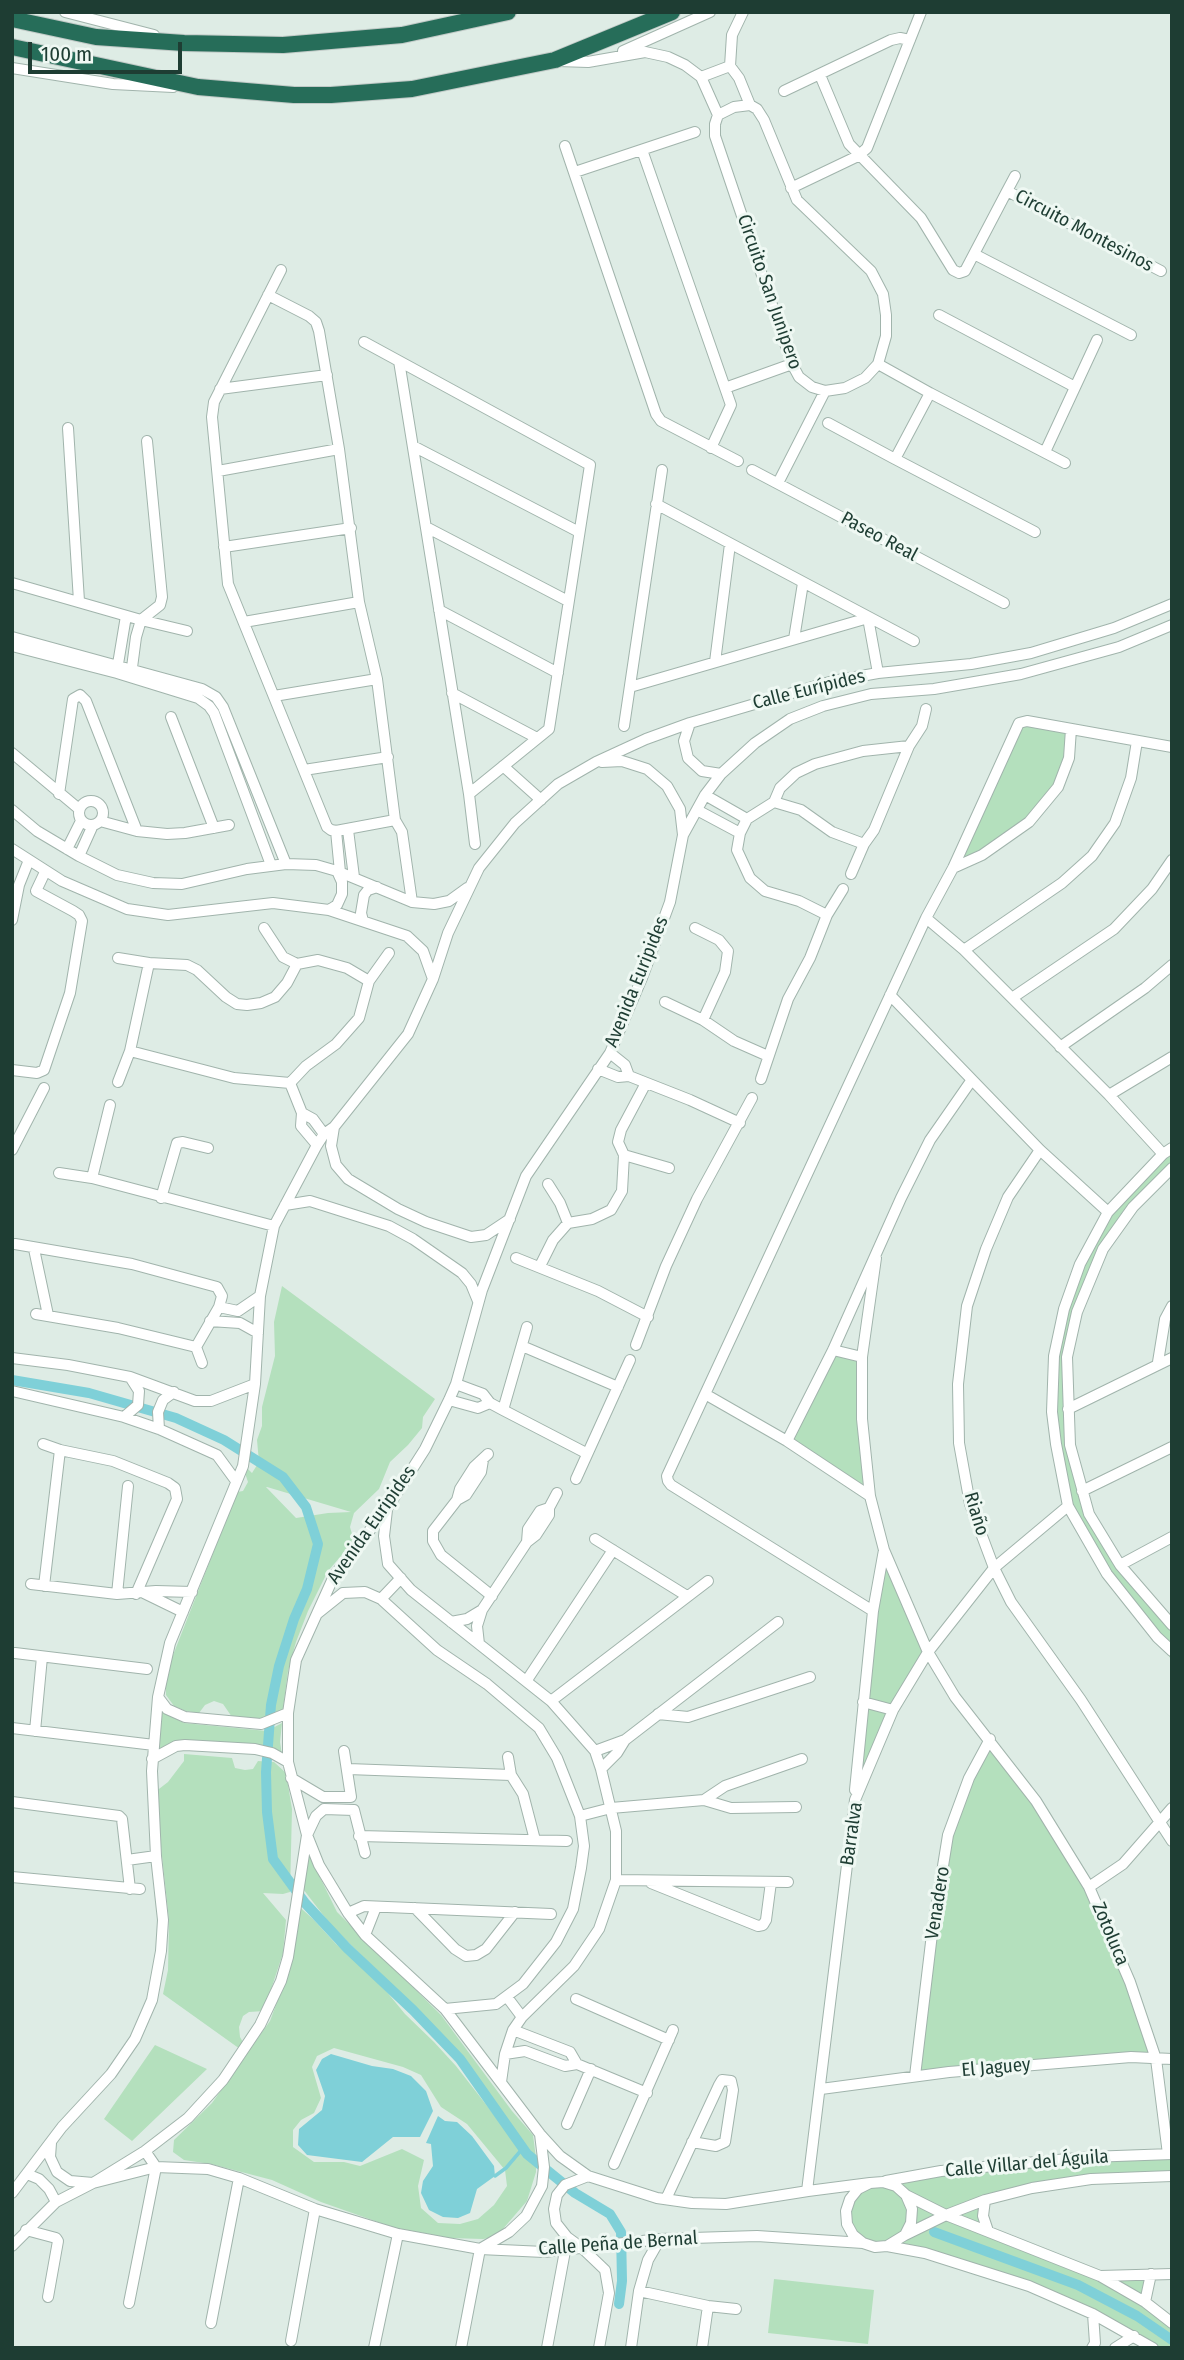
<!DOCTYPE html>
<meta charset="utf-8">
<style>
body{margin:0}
#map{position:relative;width:1184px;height:2360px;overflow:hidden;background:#deece5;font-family:"Fira Sans Condensed",sans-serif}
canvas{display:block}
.frame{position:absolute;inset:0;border:14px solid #1e3d33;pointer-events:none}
.scale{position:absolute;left:28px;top:42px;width:154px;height:32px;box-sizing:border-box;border:4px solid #1e3d33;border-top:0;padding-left:9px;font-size:21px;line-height:24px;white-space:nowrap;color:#1e3d33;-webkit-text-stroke:5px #eff8f3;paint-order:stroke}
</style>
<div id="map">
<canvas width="1184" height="2360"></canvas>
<div class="frame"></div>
<div class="scale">100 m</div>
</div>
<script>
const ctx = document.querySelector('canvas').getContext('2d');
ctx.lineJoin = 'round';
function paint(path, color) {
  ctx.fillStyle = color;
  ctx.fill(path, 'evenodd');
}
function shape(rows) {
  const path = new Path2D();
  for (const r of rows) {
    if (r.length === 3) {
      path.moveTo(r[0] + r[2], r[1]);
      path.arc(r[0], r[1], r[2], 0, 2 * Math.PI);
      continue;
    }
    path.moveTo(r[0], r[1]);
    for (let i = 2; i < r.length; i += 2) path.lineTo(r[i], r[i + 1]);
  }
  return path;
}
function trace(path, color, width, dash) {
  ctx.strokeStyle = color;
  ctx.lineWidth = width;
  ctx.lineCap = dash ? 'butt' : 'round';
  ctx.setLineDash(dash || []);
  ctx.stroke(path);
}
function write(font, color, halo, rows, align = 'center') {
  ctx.font = font + ' "Fira Sans Condensed",sans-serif';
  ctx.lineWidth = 6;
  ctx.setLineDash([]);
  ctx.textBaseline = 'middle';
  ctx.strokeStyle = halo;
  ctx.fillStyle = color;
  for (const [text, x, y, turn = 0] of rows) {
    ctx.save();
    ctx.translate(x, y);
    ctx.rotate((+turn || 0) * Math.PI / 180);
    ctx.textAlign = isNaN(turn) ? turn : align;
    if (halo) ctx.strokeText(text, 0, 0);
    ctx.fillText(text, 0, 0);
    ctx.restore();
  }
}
paint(shape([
 [1019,723,1071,729,1058,787,1029,822,953,868],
 [1172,1148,1172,1168,1103,1249,1067,1357,1068,1409,1082,1491,1120,1565,1172,1625,1172,1661,1157,1637,1107,1574,1068,1506,1052,1412,1064,1309,1108,1212],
 [282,1286,435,1399,423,1417,422,1428,408,1445,390,1462,379,1489,354,1513,350,1527,354,1541,328,1571,308,1611,296,1642,288,1671,283,1709,266,1720,232,1717,223,1704,214,1701,205,1705,199,1713,186,1711,174,1706,166,1695,166,1673,237,1492,243,1491,248,1482,245,1473,247,1468,252,1473,259,1462,257,1440,262,1426,262,1407,275,1356,274,1322],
 [266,1487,267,1487,351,1512,328,1513,296,1518],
 [833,1350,862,1357,870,1496,787,1441],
 [884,1550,928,1652,893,1710,855,1800],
 [161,1711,184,1723,267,1731,282,1723,280,1742,282,1755,178,1743,158,1751],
 [990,1739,1089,1887,1156,2059,915,2076,948,1835],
 [184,1754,232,1758,235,1768,245,1770,253,1769,258,1761,274,1762,286,1773,292,1809,290,1892,283,1894,263,1893,286,1920,283,1953,264,2011,249,2012,243,2016,239,2027,240,2037,244,2044,240,2049,163,1994,168,1970,169,1920,155,1792,168,1782,184,1761],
 [309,1855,337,1912,441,2015,512,2111,533,2135,536,2158,530,2153,479,2080,447,2040,330,1924,300,1885],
 [294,1902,313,1919,336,1944,358,1962,382,1986,405,2014,434,2042,456,2066,526,2156,536,2164,536,2172,527,2201,496,2237,483,2239,449,2238,392,2227,321,2202,272,2180,211,2164,184,2160,173,2152,174,2140,212,2103,270,2021,290,1967],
 [334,2048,403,2067,421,2075,441,2107,467,2124,505,2170,507,2186,494,2205,478,2219,460,2224,438,2223,421,2208,418,2186,424,2160,402,2149,360,2166,344,2162,314,2162,293,2147,293,2130,301,2120,314,2113,321,2098,312,2067,317,2056],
 [155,2045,207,2069,132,2141,104,2119],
 [1172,2154,1172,2176,1091,2179,985,2200,988,2231,1100,2276,1151,2274,1145,2302,1172,2323,1172,2348,1153,2348,1093,2314,925,2253,875,2247,847,2224,858,2189,941,2171],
 [774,2279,874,2290,868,2344,768,2333]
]), '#b4e0bd');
paint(shape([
 [331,2054,372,2066,393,2069,411,2076,426,2091,433,2111,420,2137,393,2137,362,2162,307,2155,298,2145,299,2129,322,2110,325,2096,316,2070,322,2059],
 [438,2116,445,2121,457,2122,472,2136,494,2166,495,2176,477,2189,470,2213,458,2218,443,2217,429,2210,421,2193,423,2181,433,2166,431,2144,426,2143]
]), '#7fd0d8');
trace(shape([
 [495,2176,506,2168,523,2148]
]), '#7fd0d8', 3.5);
trace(shape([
 [12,1380,89,1393,176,1418,224,1440,283,1477,306,1507,318,1544,307,1589,294,1619,279,1666,271,1705,266,1772,267,1812,273,1859,305,1903,347,1948,413,2010,460,2059,527,2154,575,2193,610,2214,621,2232,622,2281,619,2304],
 [934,2232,1078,2285,1137,2316,1172,2340]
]), '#7fd0d8', 10);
const minor = shape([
 [65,12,154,35],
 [623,51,710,12],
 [558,61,588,62,645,52,668,57,685,65,701,77,718,115,715,124,715,136,792,364,799,377,812,387,825,391,845,388,865,378,878,364,886,336,886,315,883,294,871,271,797,200,764,120,757,109,750,105,739,78,730,66,732,35,743,12],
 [12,68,113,84,173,87],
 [820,75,849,144,921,218,953,270,959,273,965,271,1007,191,1161,271],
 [701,77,730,66],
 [784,91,891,40,900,38,910,40],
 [718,115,734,107,750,105],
 [565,146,656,414,661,421,738,461],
 [642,150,731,405,711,448],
 [575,172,695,132],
 [791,188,858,156,867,148,921,12],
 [1007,191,1015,176],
 [974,254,1131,335],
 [281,270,214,402,212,417,228,584,327,827,331,830,336,831,395,820],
 [268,295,309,316,316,322,319,331,339,449,359,602,377,679,395,820,402,832,412,902],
 [939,315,1075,387],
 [364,342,590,465,549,729,469,794],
 [399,361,469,794,475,844],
 [878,364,930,393],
 [725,388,792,364],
 [220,389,327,375],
 [828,423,895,459],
 [68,428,79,601],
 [413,446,579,532],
 [1045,452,1097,340],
 [752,470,1004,603],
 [218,471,339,449],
 [778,483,825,391],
 [656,504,914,641],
 [426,527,568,601],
 [1035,532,895,459,930,393,1065,463],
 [224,547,351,528],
 [12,583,141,620,187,631],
 [439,610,558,673],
 [868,618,878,673],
 [244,622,359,602],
 [12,637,202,689,216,697,223,707,286,864],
 [794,639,803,583],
 [12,646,117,673,198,698,209,706,214,713,271,865],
 [715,662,730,544],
 [117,670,126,616],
 [131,675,136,637,141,620,160,605,162,597,147,441],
 [630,687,868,618],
 [452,693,537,738],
 [274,696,377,679],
 [171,717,214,828],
 [690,723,684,741,688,758,702,771,721,774],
 [624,726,662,470],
 [12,753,79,809],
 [602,762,622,761,647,769,667,786,680,809,683,835],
 [503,766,541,800],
 [304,770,388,757],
 [59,794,73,699,80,695,86,701,137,831],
 [705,795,747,819],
 [91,813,12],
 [774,802,801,810,832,832,864,844],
 [12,810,37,831,79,856,117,875,153,883,182,884,247,869,286,864,316,865,337,871,412,902,434,904,449,901,467,888],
 [697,810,740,833],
 [100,821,137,831,167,834,185,833,229,825],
 [348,830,354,877],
 [336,831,340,872],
 [12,849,62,881,127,909,168,915,273,903,329,910,407,936,423,951,433,979],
 [67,849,81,821],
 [79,856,93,825],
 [953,868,982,855,1029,822,1058,787,1069,758,1071,729],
 [851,874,864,844,874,830,909,746,922,726,926,709],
 [329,910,337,905,342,894,342,882,337,871],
 [827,915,799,901,765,891,750,878,737,850,740,833,747,819,774,802,780,788,796,773,815,764,863,751,909,746],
 [926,918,964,950,1109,1095,1163,1154],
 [12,920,19,885,29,860],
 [363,921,361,913,364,895,368,890,377,887],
 [264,928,283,957,297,964,318,960,347,968,369,981],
 [695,928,719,940,728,951,725,972,703,1020],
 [964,950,1062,883,1092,856,1115,823,1131,778,1137,741],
 [118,958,149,963,187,965,197,970,226,997,237,1004,247,1005,261,1003,275,997,287,983,297,964],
 [890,995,1040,1150,1108,1212],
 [1012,998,1114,929,1152,889,1172,860],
 [665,1002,703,1020,734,1041,768,1056],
 [1060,1047,1145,988,1172,965],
 [130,1051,234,1078,290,1083],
 [610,1053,625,1065,629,1076],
 [598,1069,618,1077,629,1076,690,1100,740,1123],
 [12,1070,37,1073,44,1070,70,993,82,921,79,915,73,911,36,891,45,872],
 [761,1079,788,999,810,958,827,915,843,889],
 [118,1082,130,1051,149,963],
 [290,1083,306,1066,336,1044,359,1018,369,981,389,953],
 [290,1083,302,1113,301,1126,317,1145],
 [1109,1095,1172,1057],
 [302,1113,313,1119,324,1134],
 [334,1127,331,1146,336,1165,348,1179,398,1209,426,1222,471,1237,486,1235,510,1219],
 [1172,1148,1163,1154,1108,1212,1080,1264,1064,1309,1054,1356,1052,1412,1056,1444,1068,1506,1107,1574,1157,1637,1172,1651],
 [12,1150,44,1088],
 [1040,1150,1008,1197,986,1249,967,1306,958,1384,959,1443,970,1504,994,1568,1011,1602,1081,1700,1172,1841],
 [624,1155,669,1168],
 [1172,1168,1133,1207,1103,1249,1077,1312,1067,1357,1070,1445,1089,1514,1120,1565,1172,1625],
 [59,1173,92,1178,274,1226],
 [92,1178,110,1105],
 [548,1184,560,1203,568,1223],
 [161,1198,177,1143,183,1142,208,1148],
 [285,1205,310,1201,389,1226,413,1239,462,1273,471,1284,478,1301],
 [15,1244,132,1264,217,1287,222,1296,219,1307,196,1347,202,1363],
 [34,1249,48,1315],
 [516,1258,598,1291,648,1317],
 [876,1258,862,1357,862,1419,870,1496,884,1550,928,1652,955,1697,1036,1801,1089,1887,1130,1982,1156,2059,1168,2154],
 [540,1266,553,1240,568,1223,592,1219,611,1210,622,1191,624,1155,618,1142,621,1130,646,1083],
 [219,1307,238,1311,260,1296],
 [36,1314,118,1328,196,1347],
 [210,1321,240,1323,258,1333],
 [636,1345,666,1266,697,1199,752,1098],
 [522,1346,618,1387],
 [833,1350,862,1357],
 [12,1358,68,1365,130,1377,195,1401,211,1401,255,1384],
 [1158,1362,1165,1319,1172,1306],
 [456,1384,483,1394,490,1403,503,1410,586,1453],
 [12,1391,124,1417,159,1429,217,1455,236,1481],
 [705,1394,787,1441,870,1496],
 [449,1400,478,1408,490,1403],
 [1068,1409,1172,1358],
 [503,1410,527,1327],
 [124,1417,138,1405,139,1391,130,1377],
 [159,1429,158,1412,163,1400,174,1392],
 [787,1441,833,1350,901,1198,930,1140,971,1081],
 [43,1444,60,1450,113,1461,168,1483,175,1488,177,1499,136,1594],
 [483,1460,481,1472,466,1495,457,1500,433,1531,433,1541,441,1555,492,1596],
 [576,1479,630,1360],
 [1082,1491,1172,1447],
 [457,1500,460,1489,474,1467,488,1454],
 [387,1510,384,1536,388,1564,411,1590,551,1701,595,1751,601,1769,616,1831,616,1880,599,1929,574,1966,522,2017,513,2030,505,2054,501,2082],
 [595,1539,687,1596],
 [527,1542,528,1529,540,1511,549,1508],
 [1120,1565,1172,1537],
 [31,1584,117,1594,156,1591,192,1592],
 [44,1586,60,1450],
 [144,1593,183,1612],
 [117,1594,128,1486],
 [381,1599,401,1578],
 [873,1611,671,1485,668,1481,667,1476,926,918,953,868,1019,723,1027,721,1172,747],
 [318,1613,343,1593,365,1592,381,1599,437,1650,487,1684,539,1728,557,1758,580,1816,584,1846,581,1868,573,1909,556,1942,523,1984,496,2004,445,2009],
 [451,1622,467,1619,482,1610],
 [479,1644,477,1626,482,1610,527,1542,536,1535,549,1515,549,1508,557,1493],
 [15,1653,147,1669],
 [527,1680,613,1550],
 [158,1697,167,1709,185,1717,261,1724,288,1713],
 [551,1701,708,1581],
 [863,1702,893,1710],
 [658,1714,688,1717,810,1677],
 [12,1728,154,1745],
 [35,1731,42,1657],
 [595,1751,625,1740,778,1622],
 [508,1757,511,1775,523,1794,535,1840],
 [152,1759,176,1746,185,1745,255,1749,272,1753,288,1762],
 [348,1769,511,1775],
 [601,1769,617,1753,625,1740],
 [291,1778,323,1797,351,1797,344,1751],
 [855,1790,873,1611,884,1550],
 [704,1800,725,1786,802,1759],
 [12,1802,119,1816,122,1819,130,1889],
 [580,1816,611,1808,704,1800,731,1808,796,1807],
 [307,1835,319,1865,348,1913,365,1935,445,2009,540,2134,560,2156,588,2176,657,2198,692,2203,726,2204,808,2191,870,2183,883,2182,896,2186,906,2195,912,2209,911,2223,905,2235,887,2246,875,2247,863,2243,853,2235,847,2224,846,2211,850,2199,858,2189,870,2183],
 [307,1835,316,1816,324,1809,354,1810,365,1853],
 [359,1836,567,1841],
 [127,1860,156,1856],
 [12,1877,140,1889],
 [616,1880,788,1882],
 [651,1883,758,1926,763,1925,766,1920,771,1882],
 [1089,1887,1123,1864,1172,1808],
 [415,1908,455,1949,466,1956,476,1955,486,1949,515,1912],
 [348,1913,364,1906,551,1914],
 [365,1935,376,1907],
 [507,1997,522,2017],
 [576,1999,669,2040],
 [513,2030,570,2052,577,2064],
 [505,2054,525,2051,565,2066,577,2064,647,2093],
 [915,2076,932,1934,948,1835,969,1778,990,1739],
 [821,2089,949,2072,1131,2057,1172,2059],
 [567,2124,591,2069],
 [51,2143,50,2157,57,2172,70,2181,93,2183,156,2167,208,2169,239,2178,315,2209,398,2234,480,2249,544,2252,660,2239,757,2236,863,2243],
 [614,2164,673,2030],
 [27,2174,39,2179,49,2189,56,2202],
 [588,2176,565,2185,557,2195,554,2209,556,2223,567,2237,582,2248,605,2270,609,2293,599,2348],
 [886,2181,941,2171,1089,2157,1172,2154],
 [807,2191,855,1800,893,1710,928,1652,994,1568,1068,1506],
 [12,2193,62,2127,111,2074,135,2039,152,2000,161,1951,163,1920,156,1856,152,1771,158,1697,170,1643,243,1466,255,1384,260,1296,274,1226,317,1145,324,1134,334,1127,408,1034,433,979,448,933,479,868,515,823,558,784,596,762,646,739,690,723,833,681,878,673,971,664,1031,653,1114,628,1172,604],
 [906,2195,946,2215,1100,2276,1145,2302,1172,2323],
 [666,2199,719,2085,722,2080,731,2081,733,2090,725,2142,716,2146,692,2142],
 [985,2200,983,2216,988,2231],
 [26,2230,56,2238,58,2241,48,2297],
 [905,2235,946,2215,985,2200,1032,2188,1091,2179,1172,2176],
 [12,2246,56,2202,93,2183,145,2151,188,2118,223,2080,260,2025,281,1981,288,1957,307,1835,288,1762,288,1713,296,1660,334,1576,388,1507,425,1449,449,1400,456,1384,482,1290,526,1176,610,1053,642,978,670,902,683,835,705,795,721,774,755,743,790,719,823,706,871,694,934,689,1021,674,1119,647,1172,625],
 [887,2246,925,2253,1029,2286,1093,2314,1153,2348],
 [1100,2276,1172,2274],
 [639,2291,708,2306,736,2309],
 [1145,2302,1151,2274],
 [129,2303,156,2167,145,2151],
 [211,2323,239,2178],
 [291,2341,315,2209],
 [374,2348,398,2234],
 [461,2348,480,2249,509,2232,526,2216,542,2186,544,2167,540,2134],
 [547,2348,565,2251],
 [631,2348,639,2291,648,2260,660,2239],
 [702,2348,708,2306],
 [1092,2348,1095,2343,1093,2314],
 [1115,2348,1134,2336]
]);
const highway = shape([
 [12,19,96,37,184,43,283,45,402,35,508,12],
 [12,47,198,87,294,95,331,95,412,89,555,60,672,12]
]);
trace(minor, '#a1b4ac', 12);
trace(highway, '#c0c9c6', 18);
trace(minor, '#fff', 10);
trace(highway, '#266d59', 16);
write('19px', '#1e3d33', '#eff8f3', [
 ["Circuito Montesinos",1084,231,28],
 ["Circuito San Junipero",769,292,71],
 ["Paseo Real",879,537,28],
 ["Calle Eurípides",809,690,-14],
 ["Avenida Euripides",637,982,-68],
 ["Riaño",976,1514,73],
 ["Avenida Euripides",372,1525,-55],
 ["Barralva",852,1834,-82],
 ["Venadero",938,1903,-81],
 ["Zotoluca",1110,1934,67],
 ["El Jaguey",996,2068,-5],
 ["Calle Villar del Águila",1027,2164,-5],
 ["Calle Peña de Bernal",618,2244,-4]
]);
</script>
